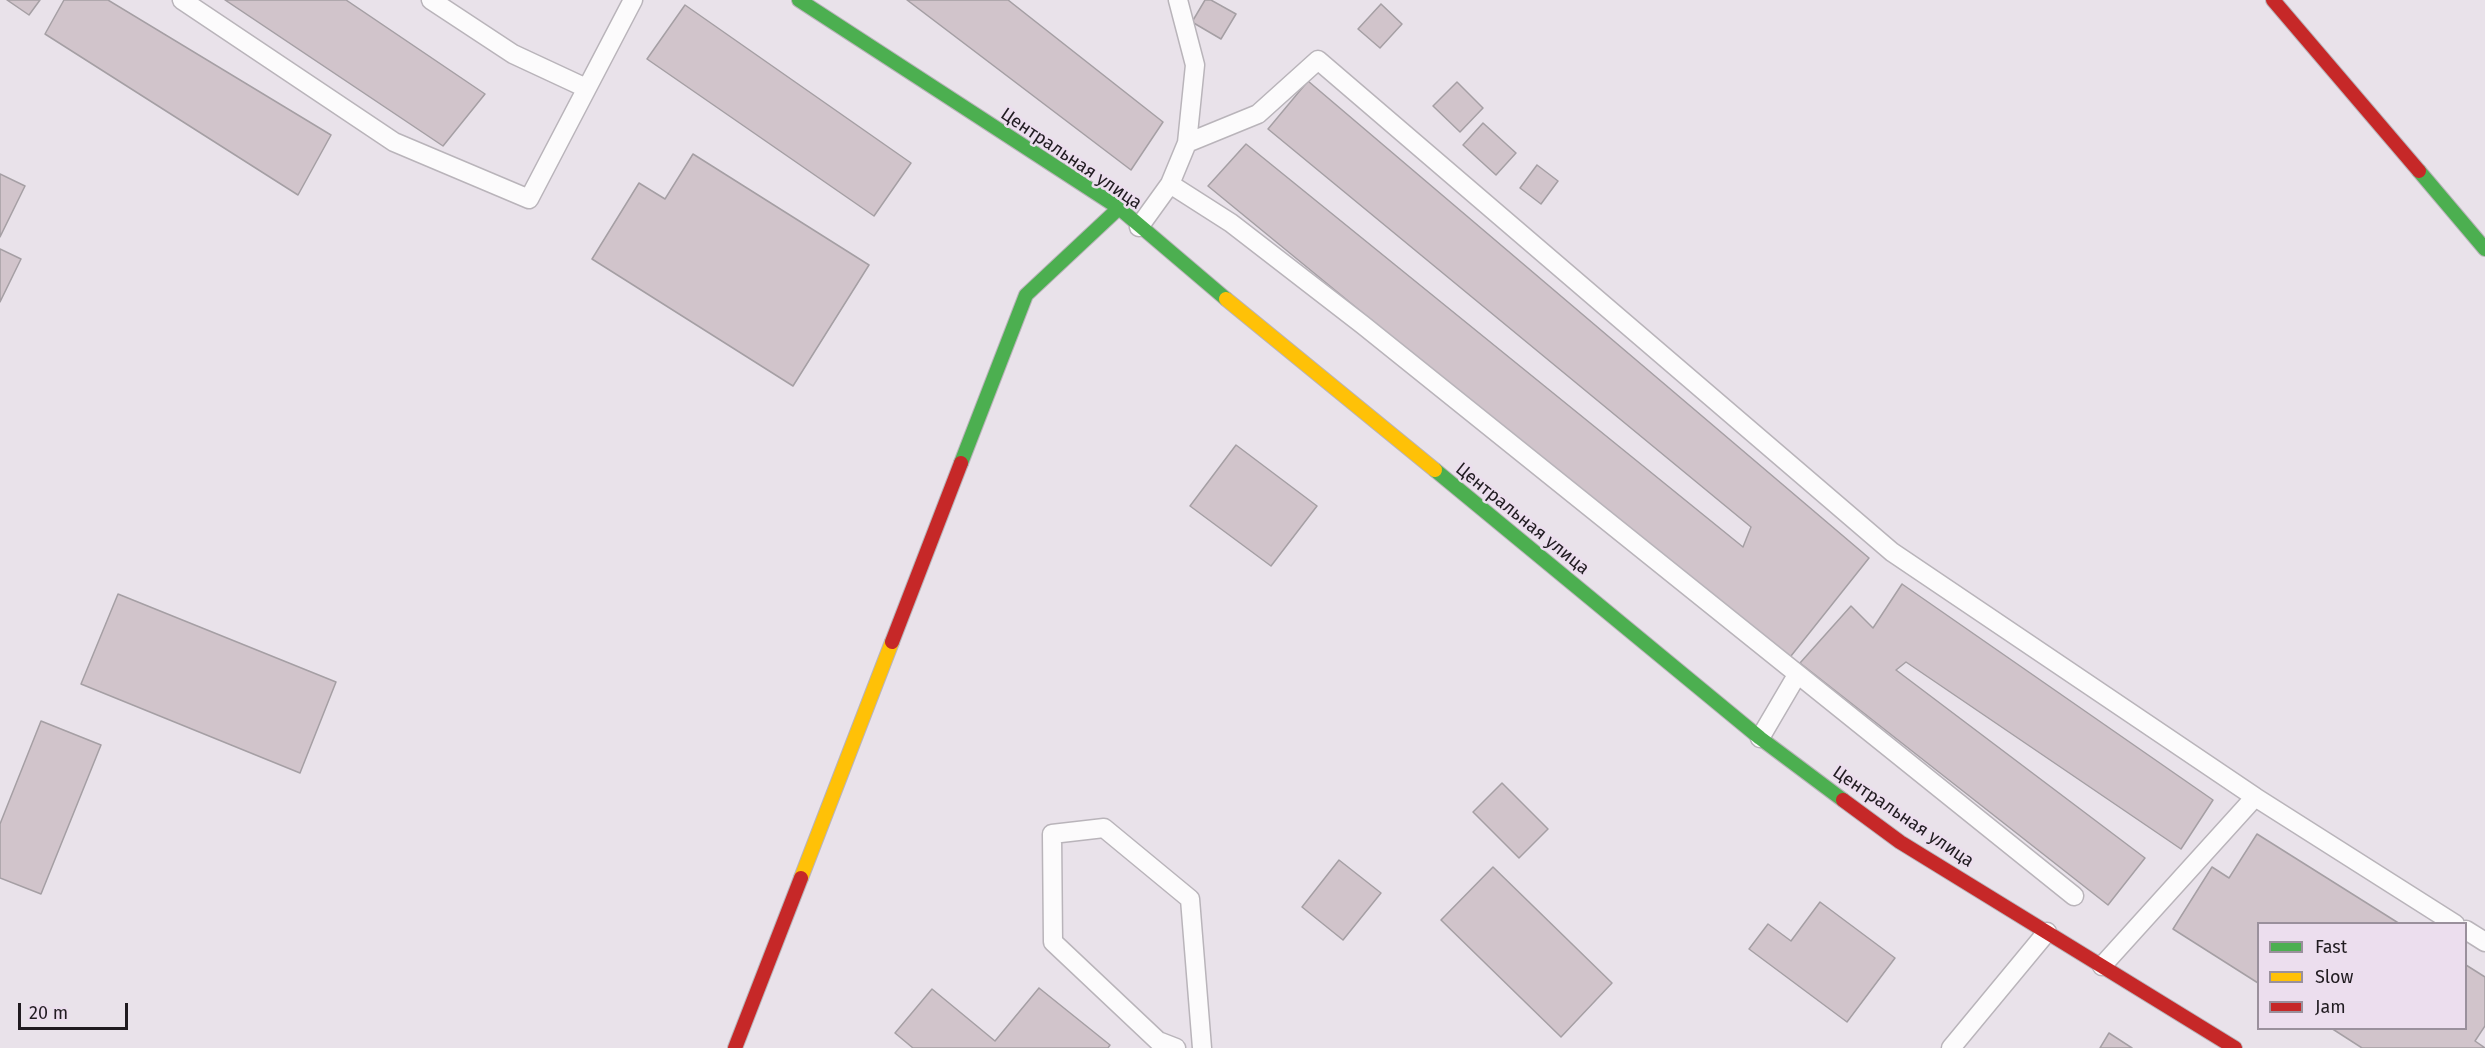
<!DOCTYPE html>
<meta charset="utf-8">
<style>
body{margin:0}
#map{position:relative;width:2485px;height:1048px;overflow:hidden;background:#e9e2ea;font-family:"Fira Sans",sans-serif}
canvas{display:block}
.legend{position:absolute;left:2257px;top:922px;width:210px;height:108px;box-sizing:border-box;background:#ecdeee;border:2px solid #9a909c;margin:0;padding:8px 10px;list-style:none;font-size:18px;color:#201b20}
.legend li{display:flex;align-items:center;gap:12px;height:30px}
.legend b{width:30px;border:2px solid #9a909c}
.scale{position:absolute;left:18px;top:1003px;width:110px;height:27px;box-sizing:border-box;border:3px solid #201b20;border-top:0;padding-left:8px;font-size:18px;line-height:21px;white-space:nowrap;color:#201b20;-webkit-text-stroke:4px #ecdeee;paint-order:stroke}
</style>
<div id="map">
<canvas width="2485" height="1048"></canvas>
<ul class="legend">
<li><b style="height:8px;background:#4caf50"></b>Fast</li>
<li><b style="height:8px;background:#ffc107"></b>Slow</li>
<li><b style="height:8px;background:#c62828"></b>Jam</li>
</ul>
<div class="scale">20 m</div>
</div>
<script>
const ctx = document.querySelector('canvas').getContext('2d');
ctx.lineJoin = 'round';
function paint(path, color) {
  ctx.fillStyle = color;
  ctx.fill(path, 'evenodd');
}
function shape(rows) {
  const path = new Path2D();
  for (const r of rows) {
    path.moveTo(r[0], r[1]);
    for (let i = 2; i < r.length; i += 2) path.lineTo(r[i], r[i + 1]);
  }
  return path;
}
function trace(path, color, width, dash) {
  ctx.strokeStyle = color;
  ctx.lineWidth = width;
  ctx.lineCap = dash ? 'butt' : 'round';
  ctx.setLineDash(dash || []);
  ctx.stroke(path);
}
function write(font, color, halo, rows, align = 'center') {
  ctx.font = font + ' "Fira Sans",sans-serif';
  ctx.lineWidth = 5;
  ctx.setLineDash([]);
  ctx.textBaseline = 'middle';
  ctx.strokeStyle = halo;
  ctx.fillStyle = color;
  for (const [text, x, y, turn = 0] of rows) {
    ctx.save();
    ctx.translate(x, y);
    ctx.rotate((+turn || 0) * Math.PI / 180);
    ctx.textAlign = isNaN(turn) ? turn : align;
    if (halo) ctx.strokeText(text, 0, 0);
    ctx.fillText(text, 0, 0);
    ctx.restore();
  }
}
const building = shape([
 [7,0,40,0,29,15,7,0],
 [64,0,108,0,331,135,298,195,45,34,64,0],
 [225,0,346,0,485,94,443,146,225,0],
 [907,0,1008,0,1163,122,1131,170,907,0],
 [1205,0,1211,0,1236,14,1221,39,1192,22,1205,0],
 [1381,4,1402,24,1380,48,1358,29,1381,4],
 [685,5,911,163,874,216,647,59,685,5],
 [1308,81,1869,558,1787,661,1208,186,1246,144,1743,547,1751,527,1268,129,1308,81],
 [1457,82,1483,108,1460,132,1433,106,1457,82],
 [1483,123,1516,153,1496,175,1463,145,1483,123],
 [693,154,869,265,793,386,592,259,639,183,665,199,693,154],
 [1537,165,1558,181,1541,204,1520,188,1537,165],
 [0,174,25,186,0,237,0,174],
 [0,249,21,259,0,302,0,249],
 [1236,445,1317,506,1271,566,1190,506,1236,445],
 [1902,584,2213,800,2181,849,1906,662,1896,670,2145,858,2108,905,1800,663,1851,606,1873,628,1902,584],
 [118,594,336,682,300,773,81,684,118,594],
 [41,721,101,745,41,894,0,878,0,824,41,721],
 [1502,783,1548,829,1519,858,1473,812,1502,783],
 [2257,834,2400,924,2258,924,2258,983,2173,929,2212,867,2229,878,2257,834],
 [1339,860,1381,893,1343,940,1302,907,1339,860],
 [1493,867,1612,983,1561,1037,1441,920,1493,867],
 [1820,902,1895,958,1847,1022,1749,949,1768,924,1791,941,1820,902],
 [2466,965,2485,977,2485,1026,2475,1041,2485,1048,2362,1048,2331,1028,2466,1028,2466,965],
 [1039,988,1110,1045,1108,1048,913,1048,895,1033,932,989,995,1041,1039,988],
 [2109,1033,2132,1048,2100,1048,2109,1033]
]);
paint(building, '#d1c4cb');
trace(building, '#a59fa4', 1.5);
const lane = shape([
 [182,0,394,142,529,199,633,0],
 [431,0,513,54,586,88],
 [1187,143,1258,114,1318,60,1892,552,2255,797],
 [1170,184,1231,223,1363,325,2074,896],
 [1139,227,1170,184,1187,143,1195,65,1178,0],
 [1760,738,1797,675],
 [2466,930,2485,942],
 [2102,966,2255,797,2455,924],
 [1176,1048,1158,1041,1053,942,1052,834,1104,828,1190,899,1202,1048],
 [1951,1048,2047,932]
]);
const fast = shape([
 [799,0,1119,208,1226,299],
 [2419,171,2485,249],
 [961,463,1026,295,1119,208],
 [1435,470,1760,738,1843,800]
]);
const slow = shape([
 [1226,299,1435,470],
 [801,878,892,642]
]);
const jam = shape([
 [2273,0,2419,171],
 [892,642,961,463],
 [1843,800,1900,842,2235,1048],
 [735,1048,801,878]
]);
trace(lane, '#b9b4ba', 21);
trace(fast, '#b9b4ba', 16);
trace(slow, '#b9b4ba', 16);
trace(jam, '#b9b4ba', 16);
trace(lane, '#fcfbfc', 18);
trace(fast, '#4caf50', 14);
trace(slow, '#ffc107', 14);
trace(jam, '#c62828', 14);
write('18px', '#201b20', '#ecdeee', [
 ["Центральная улица",1071,159,34],
 ["Центральная улица",1522,519,39],
 ["Центральная улица",1903,817,34]
]);
</script>
